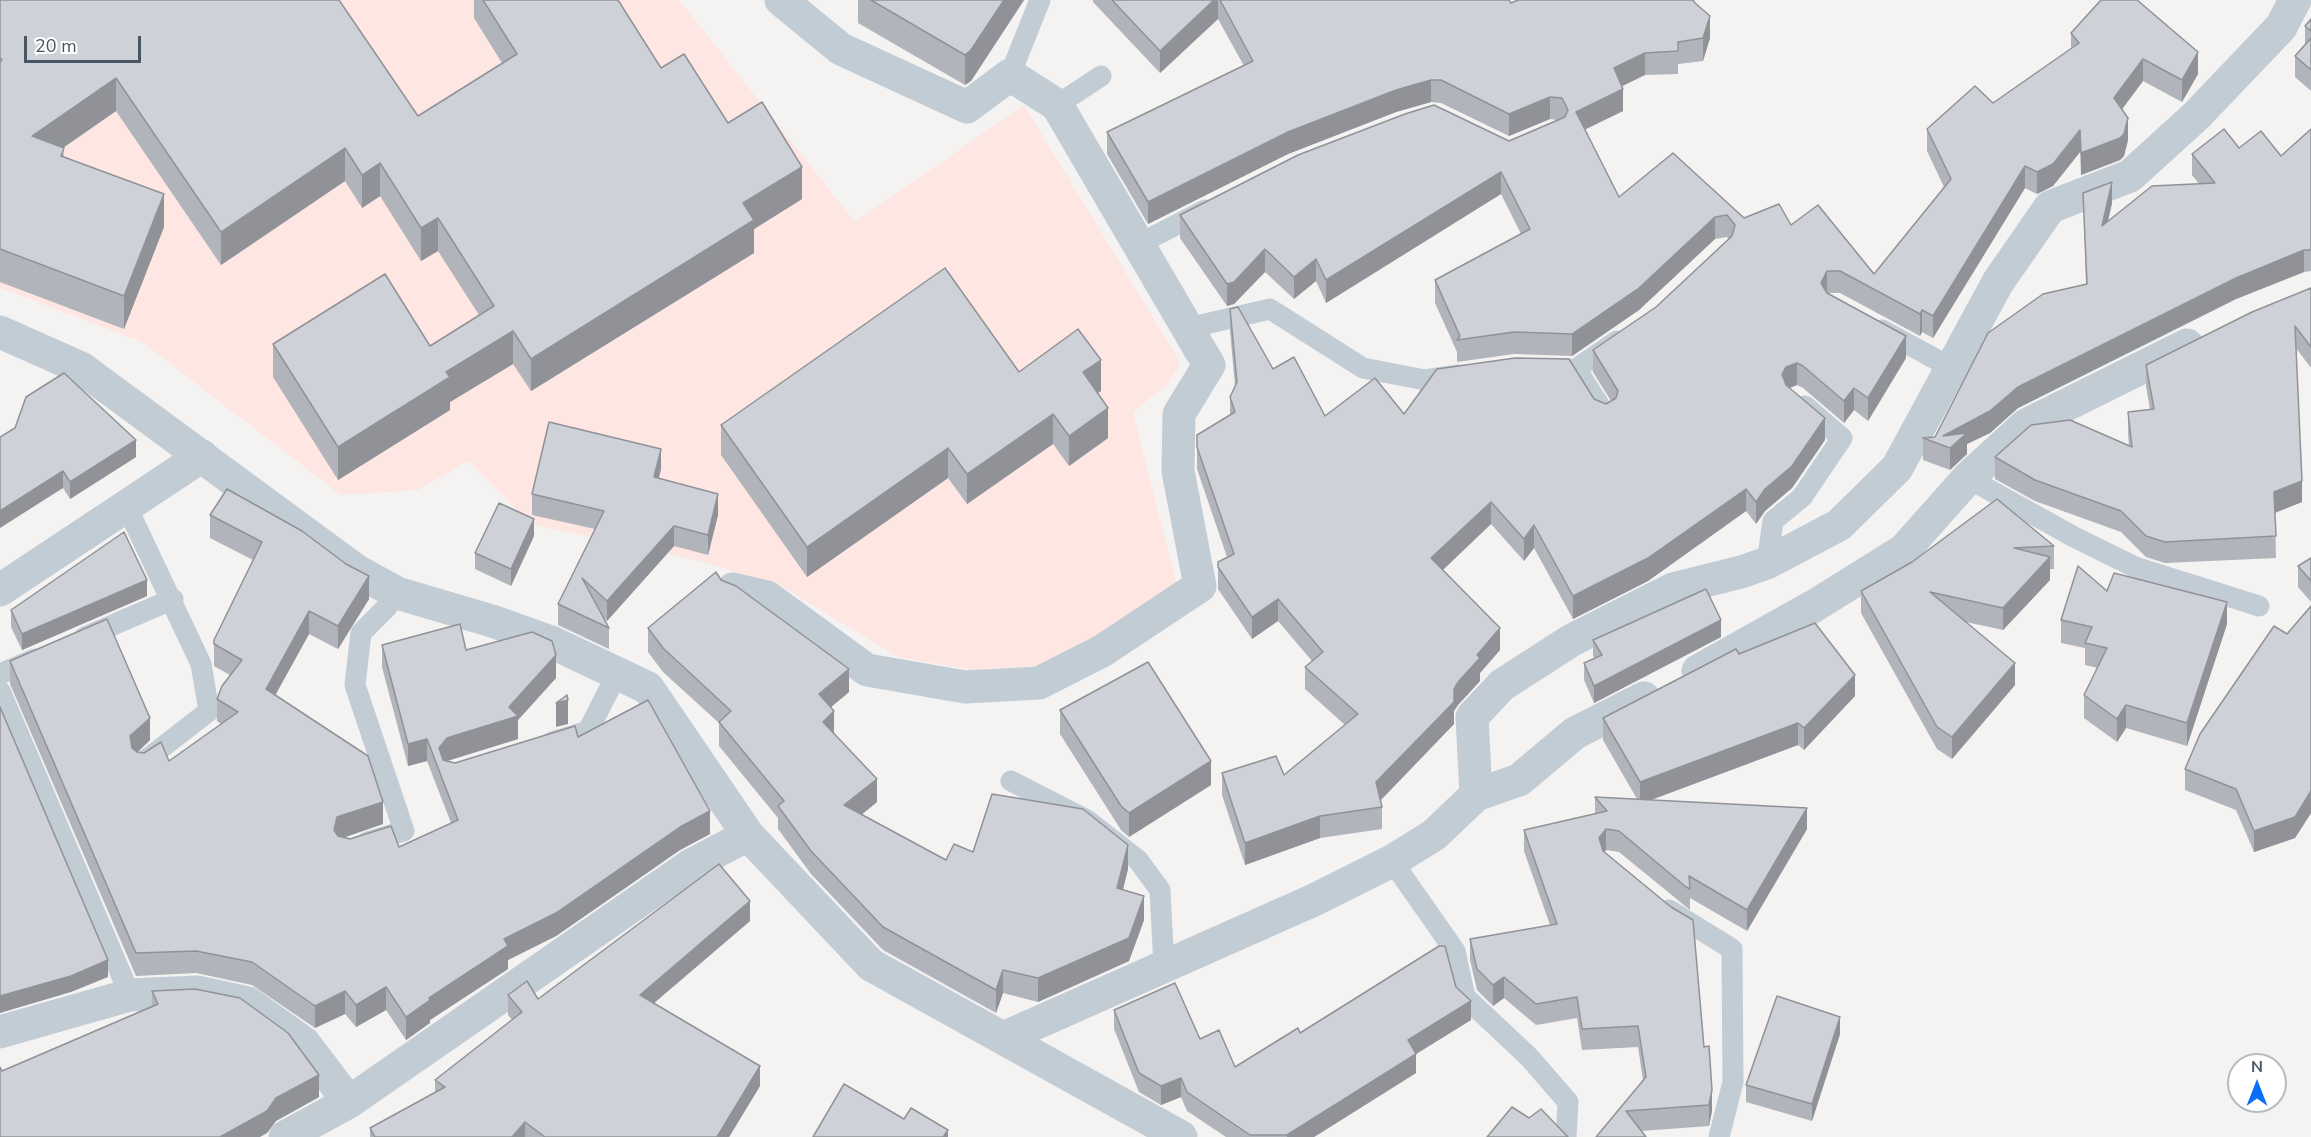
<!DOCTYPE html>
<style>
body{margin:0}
#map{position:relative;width:2311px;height:1137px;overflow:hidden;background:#f5f2f2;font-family:"Nunito Sans",sans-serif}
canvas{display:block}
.north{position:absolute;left:2227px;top:1053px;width:60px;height:60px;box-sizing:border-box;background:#fff;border:2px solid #b6bbc0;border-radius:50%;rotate:0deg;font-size:16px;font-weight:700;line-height:24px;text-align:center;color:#485562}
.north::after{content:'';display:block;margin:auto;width:21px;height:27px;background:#0a6ef7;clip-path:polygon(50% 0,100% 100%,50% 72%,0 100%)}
.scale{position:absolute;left:24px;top:36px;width:117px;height:27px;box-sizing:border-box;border:3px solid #485562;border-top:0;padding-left:8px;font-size:18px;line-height:21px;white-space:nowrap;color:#485562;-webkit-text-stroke:4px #fff;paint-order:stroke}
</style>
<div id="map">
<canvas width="2311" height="1137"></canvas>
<div class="north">N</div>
<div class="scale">20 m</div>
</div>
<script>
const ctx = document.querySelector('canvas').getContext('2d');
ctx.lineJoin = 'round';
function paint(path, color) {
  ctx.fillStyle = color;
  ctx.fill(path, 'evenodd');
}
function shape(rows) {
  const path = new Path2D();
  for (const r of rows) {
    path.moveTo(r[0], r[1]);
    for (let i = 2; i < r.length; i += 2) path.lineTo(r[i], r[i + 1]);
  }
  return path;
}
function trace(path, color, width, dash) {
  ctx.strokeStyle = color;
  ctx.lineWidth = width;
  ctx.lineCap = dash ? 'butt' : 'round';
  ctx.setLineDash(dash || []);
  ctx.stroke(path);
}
paint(shape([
 [0,0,679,0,855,222,1024,105,1180,362,1169,383,1133,412,1177,586,1048,665,971,670,898,657,778,584,700,561,531,524,468,461,418,490,341,495,142,342,0,288]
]), '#fee6e3');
trace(shape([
 [1010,75,1040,0],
 [1057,105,1101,76],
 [1139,244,1205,210],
 [1188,328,1270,309,1363,368,1425,380,1458,375],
 [1882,330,1952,368],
 [1548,369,1576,369,1605,414],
 [1576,369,1617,341],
 [1968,478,2074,537,2135,567,2259,606],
 [126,505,201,664,209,711,142,763],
 [1767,563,1773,521,1802,497,1842,438,1805,406],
 [85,637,173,599],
 [0,674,35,659],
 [0,691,130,995],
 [552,742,588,731,618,672],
 [1011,781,1087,820,1138,860,1160,890,1164,967],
 [367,842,404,831,355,685,361,633,387,607,397,593],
 [1392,861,1455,951,1465,997,1529,1057,1568,1102,1566,1137],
 [1669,910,1732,949,1733,1082,1719,1137]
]), '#c2ccd5', 21);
trace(shape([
 [0,332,81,368,357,571,397,593,492,621,551,642,648,688,748,835,871,965,1181,1137],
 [733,589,767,597,867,670,965,687,1039,683,1102,651,1200,586,1178,471,1179,414,1209,365,1057,105,1010,75,967,107,841,49,781,0],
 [0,590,202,456],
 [1698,671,1814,606,1904,550,1968,478,2026,425,2187,345],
 [1476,795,1519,780,1575,733,1644,698],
 [0,1032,130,995,197,992,248,1003,304,1043,349,1102],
 [1003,1038,1314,900,1392,861,1434,835,1476,795,1472,717,1502,685,1572,640,1673,589,1741,572,1767,563,1839,525,1897,468,1998,282,2050,207,2130,176,2196,116,2281,27,2295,0],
 [285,1137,349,1102,691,865,748,835]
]), '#c2ccd5', 33);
paint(shape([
 [0,0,418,116,502,63,474,18,474,0,618,0,661,68,728,123,802,199,754,229,754,253,531,391,513,364,450,402,450,410,338,480,273,377,273,344,430,346,479,315,438,251,421,261,380,196,362,208,345,181,221,265,116,111,63,148,64,157,164,227,124,329,0,282],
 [858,0,1024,0,971,81,965,85,858,23],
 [1093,0,1509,0,1511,3,1710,38,1703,61,1678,64,1678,74,1645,75,1622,86,1623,111,1585,129,1619,197,1791,225,1874,274,1944,187,1927,151,1927,129,1993,103,2071,49,2071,33,2198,74,2182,102,2143,81,2122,109,2128,140,2124,156,2120,160,2081,175,2080,152,2053,186,2037,194,2025,188,1933,338,1922,332,1920,336,1840,293,1829,293,1906,358,1868,421,1854,410,1844,423,1803,388,1797,385,1790,388,1825,440,1792,488,1765,511,1756,524,1746,511,1648,581,1573,619,1534,548,1524,561,1491,524,1443,570,1500,650,1480,673,1480,681,1458,705,1454,711,1454,724,1380,801,1382,807,1382,829,1320,838,1245,865,1222,795,1222,773,1284,775,1345,725,1305,689,1305,667,1312,661,1278,621,1252,639,1218,589,1218,567,1227,557,1197,469,1197,435,1230,415,1230,397,1235,386,1230,331,1230,309,1273,369,1325,416,1404,414,1594,399,1606,404,1611,401,1593,372,1593,350,1656,307,1729,239,1727,237,1715,239,1639,310,1572,356,1514,354,1457,362,1457,352,1435,303,1435,280,1521,234,1501,194,1326,303,1316,281,1294,299,1265,272,1234,304,1227,306,1180,238,1180,215,1509,141,1557,120,1550,119,1509,136,1441,103,1431,102,1396,112,1288,154,1148,224,1107,154,1107,132,1244,66,1218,19,1160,73,1093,2],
 [2311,19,2311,91,2295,77,2295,56,2305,45,2305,26],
 [2311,129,2311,271,2304,272,2236,299,2018,408,1990,433,1967,444,1967,454,1950,470,1923,460,1923,438,1935,437,2086,284,2083,193,2112,203,2108,221,2199,184,2192,175,2192,154,2239,148,2281,156],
 [2311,288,2311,368,2296,348,2302,502,2275,513,2276,558,2165,563,2146,557,2121,532,2035,501,1995,479,1995,457,2129,446,2128,434,2128,412,2150,410,2146,386,2146,365],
 [1019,372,1101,391,1098,393,1108,438,1069,466,1053,444,967,504,948,478,807,577,721,455,721,425],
 [0,437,136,457,70,499,63,488],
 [661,469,658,479,718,515,708,555,674,546,607,621,603,617,609,628,609,649,558,625,558,604,595,529,532,515,532,494],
 [227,489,369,599,338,649,309,634,275,695,383,824,344,837,399,847,451,823,427,761,408,766,382,667,382,645,466,650,556,678,518,720,518,739,447,761,455,763,578,737,710,834,680,850,556,936,508,960,508,969,430,1020,430,1023,406,1040,386,1010,356,1027,345,1014,315,1028,252,985,196,973,136,976,10,684,10,661,150,740,138,752,169,761,221,724,217,721,217,699,230,675,214,666,214,640,253,560,210,538,210,515],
 [1997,499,2054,546,2054,569,2050,569,2050,580,2003,630,1966,622,2015,685,1952,759,1937,749,1861,613,1861,591,1912,562],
 [534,536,511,586,475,569,475,553],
 [2311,558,2311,602,2298,587,2298,566],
 [721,580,849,692,831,707,834,734,877,802,861,815,946,860,973,852,1128,869,1123,890,1144,920,1129,961,1038,1002,1003,993,996,1013,883,950,811,874,778,829,778,818,719,746,719,723,663,672,648,652,648,628],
 [2107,591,2227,624,2187,746,2126,728,2117,742,2084,718,2084,695,2098,668,2085,665,2085,648,2061,643,2061,620],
 [147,596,22,650,11,627,11,610],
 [2311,606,2311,813,2295,838,2254,852,2236,810,2185,790,2185,769,2287,634],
 [1721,637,1594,703,1584,680,1584,663,1595,659,1593,656,1593,640],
 [1739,654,1855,696,1804,750,1798,745,1651,800,1807,829,1747,931,1690,898,1690,910,1619,852,1606,850,1604,852,1704,1047,1712,1111,1709,1126,1641,1131,1596,1137,1643,1080,1638,1047,1582,1050,1577,1018,1536,1025,1504,998,1493,1006,1477,990,1470,960,1470,939,1550,925,1524,851,1524,830,1595,814,1595,797,1637,799,1603,740,1603,718],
 [1060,710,1211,785,1129,837,1121,830,1060,734],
 [750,921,654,1003,760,1086,729,1137,370,1137,370,1128,435,1093,435,1080,512,1020,508,1015,508,995,538,999],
 [1456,987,1471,1020,1416,1054,1416,1073,1314,1137,1226,1137,1187,1111,1181,1097,1161,1105,1139,1092,1114,1029,1114,1010,1200,1039,1235,1067,1300,1033],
 [152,991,319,1097,276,1121,267,1133,2,1071,152,1006],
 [1840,1034,1812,1121,1746,1102,1746,1085]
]), '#b1b4ba');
paint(shape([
 [1004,0,1024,0,971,81,965,85,965,55],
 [1214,0,1218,0,1218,19,1160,73,1160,51],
 [1710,16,1710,38,1703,61,1703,38],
 [2198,52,2198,74,2182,102,2182,80],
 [1645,53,1645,75,1614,90,1614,68],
 [2143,59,2143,81,2114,120,2114,98],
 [116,78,116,111,32,169,32,136],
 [1431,80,1431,102,1396,112,1288,154,1148,224,1148,202,1288,132,1396,90],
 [1623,89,1623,111,1576,134,1576,112],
 [1550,97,1550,119,1509,136,1509,114],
 [2128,118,2128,140,2124,156,2120,160,2081,175,2081,153],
 [2080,130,2080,152,2053,186,2037,194,2037,172],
 [345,148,345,181,221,265,221,232],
 [380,163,380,196,362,208,362,175],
 [2025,166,2025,188,1933,338,1933,316],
 [802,167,802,199,754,229,754,253,531,391,531,359,743,203],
 [1501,172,1501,194,1326,303,1326,280],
 [2112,182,2112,203,2102,247,2102,226],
 [164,194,164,227,124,329,124,296],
 [1715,217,1715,239,1639,310,1572,356,1572,334],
 [438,218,438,251,421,261,421,228],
 [1265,249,1265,272,1234,304,1227,306,1227,284],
 [2304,250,2304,272,2236,299,2018,408,1990,433,1967,444,1967,454,1950,470,1950,448,1943,436,2018,387,2236,278],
 [1316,259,1316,281,1294,299,1294,277],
 [1827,271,1827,294,1821,283],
 [1922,310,1922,332,1920,336,1920,314],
 [513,331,513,364,450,402,450,410,338,480,338,447,446,372],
 [1906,336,1906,358,1868,421,1868,398],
 [1101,360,1101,391,1083,402,1083,372],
 [1797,363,1797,385,1786,389,1782,374,1786,367],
 [1854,388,1854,410,1844,423,1844,401],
 [1108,408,1108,438,1069,466,1069,436],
 [1053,414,1053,444,967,504,967,474],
 [1825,418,1825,440,1792,488,1765,511,1756,524,1756,502,1765,489],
 [136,440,136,457,70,499,70,482],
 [948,448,948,478,807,577,807,547],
 [661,449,661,469,654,498,654,477],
 [63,471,63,488,0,528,0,511],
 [2302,481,2302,502,2274,513,2274,492],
 [1746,489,1746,511,1648,581,1573,619,1573,596],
 [718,494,718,515,708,555,708,535],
 [1491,502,1491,524,1431,581,1431,558],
 [534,519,534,536,511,586,511,569],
 [1534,525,1534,548,1524,561,1524,539],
 [674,526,674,546,607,621,607,601],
 [2050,557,2050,580,2003,630,2003,608],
 [369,576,369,599,338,649,338,626],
 [147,580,147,596,22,650,22,634],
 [1278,599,1278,621,1252,639,1252,617],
 [2227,602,2227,624,2187,746,2187,723],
 [309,611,309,634,266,712,266,689],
 [1721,620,1721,637,1594,703,1594,686],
 [1500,628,1500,650,1480,673,1480,681,1458,705,1454,711,1454,724,1376,805,1376,782,1454,689,1477,655],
 [556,655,556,678,518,720,518,739,447,761,439,771,439,748,447,738,509,707],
 [2015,663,2015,685,1952,759,1952,737],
 [849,669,849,692,819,717,819,694],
 [1855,675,1855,696,1804,750,1804,728],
 [568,700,568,724,556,727,556,703],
 [2126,705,2126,728,2117,742,2117,719],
 [834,711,834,734,823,722],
 [150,718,150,740,130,759,130,736],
 [1798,723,1798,745,1640,804,1640,782],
 [427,739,427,761,408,766,408,744],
 [1211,761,1211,785,1129,837,1129,813],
 [877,779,877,802,844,829,844,805],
 [2311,791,2311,813,2295,838,2254,852,2254,831],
 [383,802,383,824,337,840,334,830,337,817],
 [1807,808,1807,829,1747,931,1747,910],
 [710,811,710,834,680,850,556,936,508,960,508,969,430,1020,430,1023,406,1040,406,1017,504,939,680,827],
 [1320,816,1320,838,1245,865,1245,843],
 [1606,829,1606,850,1599,859,1599,838],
 [1128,845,1128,869,1117,912,1117,888],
 [1144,896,1144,920,1129,961,1038,1002,1038,978],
 [750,901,750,921,640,1015,640,995],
 [108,960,108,977,71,992,0,1013,0,996],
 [1003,970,1003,993,996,1013,996,990],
 [1504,977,1504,998,1493,1006,1493,985],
 [386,987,386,1010,356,1027,356,1005],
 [345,991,345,1014,315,1028,315,1006],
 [1471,1001,1471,1020,1416,1054,1416,1073,1314,1137,1287,1137,1287,1135,1408,1040],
 [1840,1017,1840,1034,1812,1121,1812,1104],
 [760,1066,760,1086,729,1137,717,1137],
 [319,1075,319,1097,276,1121,267,1133,260,1137,220,1137,276,1098],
 [1181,1078,1181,1097,1161,1105,1161,1086],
 [1712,1090,1712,1111,1709,1126,1709,1105],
 [525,1122,525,1137,512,1137],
 [948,1130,948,1137,943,1137]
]), '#909297');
const building = shape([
 [0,0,339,0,418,116,517,54,483,0,618,0,661,68,684,54,728,123,762,102,802,167,743,203,754,220,531,359,513,331,446,372,450,377,338,447,273,344,385,274,430,346,494,306,438,218,421,228,380,163,362,175,345,148,221,232,116,78,32,136,64,148,61,156,164,194,124,296,0,249,0,63,2,59,0,60,0,0],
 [871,0,1004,0,971,50,965,55,871,0],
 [1112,0,1214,0,1160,51,1112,0],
 [1220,0,1509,0,1511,3,1518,0,1693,0,1695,3,1710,16,1703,38,1678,42,1678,51,1645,53,1614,68,1623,89,1576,112,1619,197,1673,153,1744,218,1779,204,1791,225,1818,205,1874,274,1951,179,1927,129,1975,86,1993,103,2079,43,2071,33,2101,0,2137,0,2198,52,2182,80,2143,59,2114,98,2128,118,2124,134,2120,138,2081,153,2080,130,2053,164,2037,172,2025,166,1933,316,1922,310,1920,314,1840,271,1827,271,1821,283,1827,293,1906,336,1868,398,1854,388,1844,401,1803,366,1797,363,1786,367,1782,374,1786,385,1825,418,1792,466,1765,489,1756,502,1746,489,1648,558,1573,596,1534,525,1524,539,1491,502,1431,558,1500,628,1477,655,1480,658,1458,682,1454,689,1454,702,1376,782,1382,807,1320,816,1245,843,1222,773,1276,756,1284,775,1358,714,1305,667,1323,652,1278,599,1252,617,1218,567,1218,562,1234,554,1197,447,1197,435,1235,412,1230,397,1237,382,1230,309,1238,307,1273,369,1294,357,1325,416,1375,378,1404,414,1437,369,1515,358,1569,359,1594,399,1606,404,1616,398,1618,391,1593,350,1656,307,1732,236,1735,225,1727,215,1715,217,1639,288,1572,334,1514,332,1457,340,1460,336,1435,280,1530,229,1501,172,1326,280,1316,259,1294,277,1265,249,1234,282,1227,284,1180,215,1298,155,1405,114,1434,105,1509,141,1565,117,1568,110,1562,98,1550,97,1509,114,1441,80,1431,80,1396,90,1288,132,1148,202,1107,132,1253,61,1220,0],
 [2311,19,2311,31,2305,26,2311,19],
 [2311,38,2311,70,2295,56,2311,38],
 [2224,129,2239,148,2261,131,2281,156,2311,129,2311,250,2304,250,2236,278,2018,387,1990,411,1943,436,1967,433,1950,448,1923,438,1935,437,1988,333,2043,294,2087,284,2083,193,2112,182,2102,226,2152,186,2215,183,2192,154,2224,129],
 [945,268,1019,372,1078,329,1101,360,1083,372,1108,408,1069,436,1053,414,967,474,948,448,807,547,721,425,945,268],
 [2311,288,2311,347,2295,326,2302,481,2274,492,2276,536,2165,542,2146,536,2121,511,2035,480,1995,457,2031,425,2070,420,2132,447,2128,412,2154,409,2146,365,2252,312,2311,288],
 [64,373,136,440,70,482,63,471,0,511,0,437,15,428,26,397,64,373],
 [549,422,661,449,654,477,718,494,708,535,674,526,607,601,582,578,609,628,558,604,604,511,532,494,549,422],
 [227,489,302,531,346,564,369,576,338,626,309,611,266,689,368,756,383,802,337,817,334,830,338,836,350,839,391,826,399,847,458,820,427,739,408,744,382,645,460,624,466,650,532,632,552,641,556,655,509,707,518,716,447,738,439,748,443,760,455,763,575,726,578,737,648,700,710,811,680,827,556,913,504,939,508,946,429,998,430,1000,406,1017,386,987,356,1005,345,991,315,1006,252,962,196,951,136,953,10,661,107,619,150,718,130,736,132,748,137,752,144,753,161,742,169,761,238,712,217,699,222,686,242,660,214,644,214,640,262,542,210,515,227,489],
 [1997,499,2054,546,2014,548,2050,557,2003,608,1930,592,2015,663,1952,737,1937,727,1861,591,1912,562,1997,499],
 [499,503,534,519,511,569,475,553,499,503],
 [124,532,147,580,22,634,11,610,124,532],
 [2311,558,2311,581,2298,566,2311,558],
 [2078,566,2107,591,2114,573,2227,602,2187,723,2126,705,2117,719,2084,695,2107,648,2085,643,2092,627,2061,620,2078,566],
 [716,572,721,580,736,586,849,669,819,694,834,711,823,722,877,779,844,805,946,860,954,844,973,852,992,794,1083,809,1128,845,1117,888,1144,896,1129,938,1038,978,1003,970,996,990,883,927,811,851,778,806,784,801,719,722,731,711,663,648,648,628,716,572],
 [1706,589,1721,620,1594,686,1584,663,1602,655,1593,640,1706,589],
 [2311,606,2311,791,2295,817,2254,831,2236,789,2185,769,2200,734,2274,626,2287,634,2311,606],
 [1815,623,1855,675,1804,728,1798,723,1640,782,1603,718,1736,649,1739,654,1815,623],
 [1148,662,1211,761,1129,813,1121,806,1060,710,1148,662],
 [567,695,568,700,556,703,567,695],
 [0,707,108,960,71,976,0,996,0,707],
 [1595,797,1807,808,1747,910,1689,876,1690,889,1686,887,1619,831,1606,829,1599,838,1603,851,1671,907,1693,920,1704,1047,1709,1046,1712,1090,1709,1105,1626,1111,1646,1137,1596,1137,1646,1077,1638,1026,1582,1029,1577,997,1536,1004,1504,977,1493,985,1477,969,1470,939,1557,924,1524,830,1607,811,1595,797],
 [719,864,750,901,640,995,760,1066,717,1137,545,1137,525,1122,512,1137,375,1137,370,1128,445,1087,435,1080,522,1012,508,995,527,981,538,999,719,864],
 [1439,946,1445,946,1456,987,1471,1001,1408,1040,1416,1054,1287,1135,1250,1135,1187,1092,1181,1078,1161,1086,1139,1073,1114,1010,1175,983,1200,1039,1219,1030,1235,1067,1298,1028,1300,1033,1439,946],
 [195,989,240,998,288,1033,319,1075,276,1098,267,1111,220,1137,0,1137,0,1067,2,1071,158,1004,152,991,195,989],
 [1777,996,1840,1017,1812,1104,1746,1085,1777,996],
 [844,1084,904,1119,911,1108,948,1130,943,1137,813,1137,844,1084],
 [1512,1107,1529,1118,1541,1109,1568,1137,1487,1137,1512,1107]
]);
paint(building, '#ced1d8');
trace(building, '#909297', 1.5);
</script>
